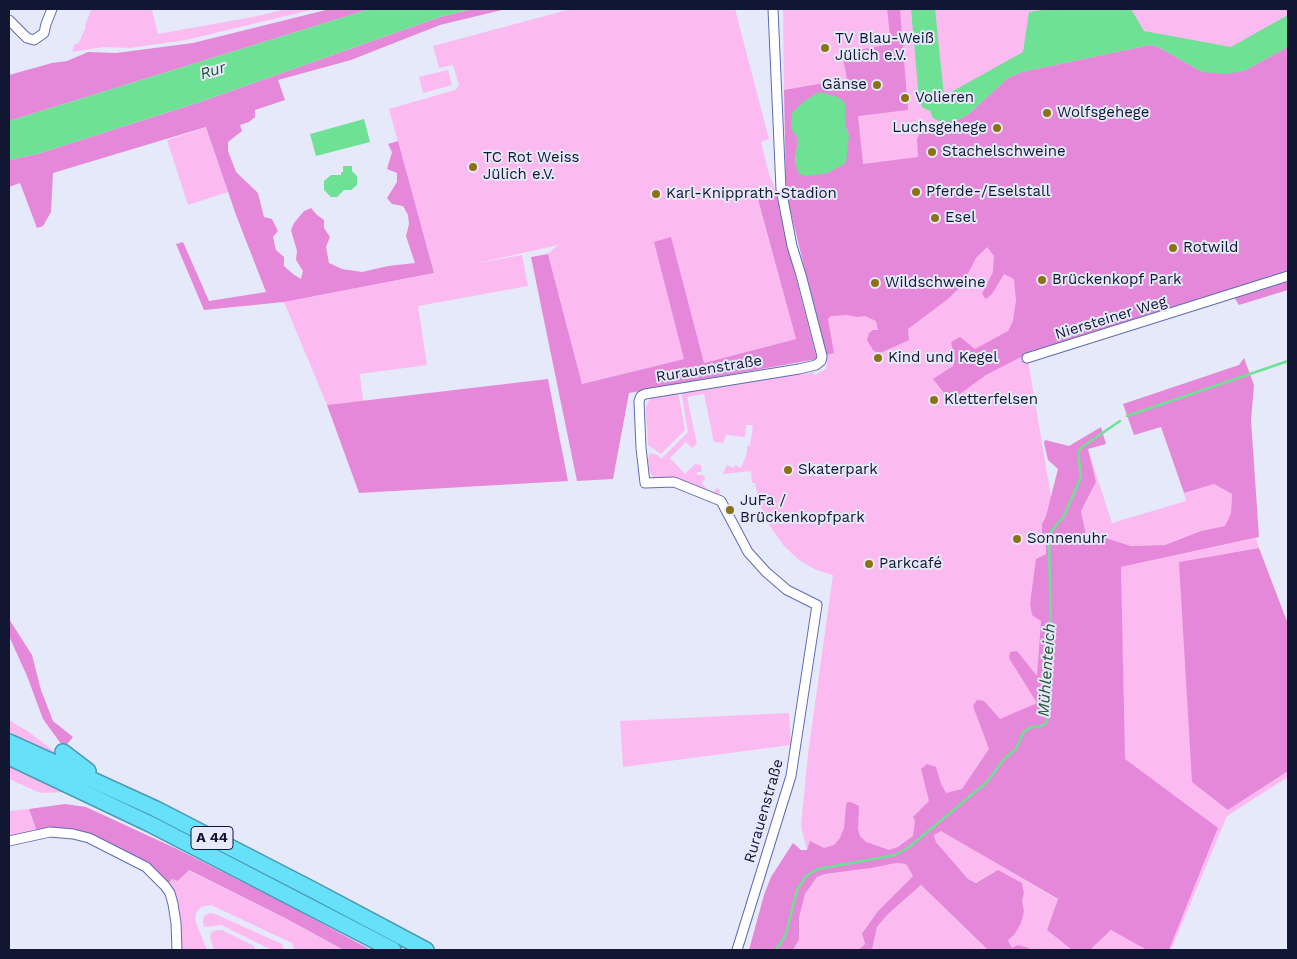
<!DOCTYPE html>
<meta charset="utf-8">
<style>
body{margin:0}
#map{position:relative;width:1297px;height:959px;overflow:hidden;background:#e5e9f9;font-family:"Work Sans",sans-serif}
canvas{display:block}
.frame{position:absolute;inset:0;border:10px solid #111632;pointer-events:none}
</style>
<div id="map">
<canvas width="1297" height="959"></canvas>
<div class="frame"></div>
</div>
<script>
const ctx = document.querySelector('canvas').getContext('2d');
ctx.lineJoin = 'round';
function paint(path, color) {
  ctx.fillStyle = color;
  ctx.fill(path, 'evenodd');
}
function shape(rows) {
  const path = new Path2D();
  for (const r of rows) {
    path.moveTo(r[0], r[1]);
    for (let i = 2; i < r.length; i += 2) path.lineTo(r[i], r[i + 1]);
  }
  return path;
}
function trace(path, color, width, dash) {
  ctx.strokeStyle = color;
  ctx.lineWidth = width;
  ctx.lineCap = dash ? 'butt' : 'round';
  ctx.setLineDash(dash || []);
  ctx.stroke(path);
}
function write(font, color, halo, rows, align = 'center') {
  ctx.font = font + ' "Work Sans",sans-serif';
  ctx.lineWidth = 4;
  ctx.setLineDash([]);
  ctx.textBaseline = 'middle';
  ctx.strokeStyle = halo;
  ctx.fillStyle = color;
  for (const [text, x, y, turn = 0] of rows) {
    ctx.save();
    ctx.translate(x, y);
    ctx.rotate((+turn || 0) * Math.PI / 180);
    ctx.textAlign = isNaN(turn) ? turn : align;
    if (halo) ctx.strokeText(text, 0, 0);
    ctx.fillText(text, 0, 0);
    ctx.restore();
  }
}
paint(shape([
 [91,9,150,9,152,10,158,34,258,16,286,9,315,9,186,40,130,48,103,47,72,52,75,44,78,44,86,27,85,26],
 [571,9,735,9,769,139,761,142,769,174,776,191,757,197,796,339,704,363,684,359,582,384,548,254,558,245,474,264,522,255,528,286,418,306,427,365,360,374,363,401,327,405,284,302,434,273,389,109,455,90,459,85,453,65,439,68,433,46],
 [783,9,1288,9,1288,266,1026,348,1056,526,1054,717,906,850,832,862,807,850,801,826,808,754,833,575,816,570,799,560,784,546,765,519,758,498,755,483,752,483,751,471,723,474,727,465,734,468,735,465,741,468,747,453,747,446,750,446,753,425,746,425,745,437,726,435,723,443,714,442,704,394,687,397,697,444,692,448,686,442,670,458,685,474,695,464,701,465,702,472,697,472,697,475,702,475,706,478,701,483,712,493,717,488,720,490,719,495,654,479,649,470,648,459,650,453,658,455,661,459,688,432,681,391,806,372,805,374,815,372,813,376,826,369,827,365,823,348,827,347,784,90],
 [448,70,452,85,423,93,419,77],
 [207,127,228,192,188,205,167,140],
 [678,391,685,430,661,454,648,445,646,408,648,402,651,398,661,394],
 [1088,449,1112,523,1186,501,1184,493,1214,484,1232,494,1231,513,1225,526,1201,531,1165,545,1131,546,1103,537,1086,535,1081,511,1096,482],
 [1256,538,1259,548,1179,562,1228,810,1288,771,1288,777,1227,816,1171,950,1169,950,1218,829,1124,760,1121,567],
 [789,713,791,745,623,767,620,721],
 [9,720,29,732,60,756,9,732],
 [9,766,20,771,64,792,44,793,38,792,9,779],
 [29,809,37,832,9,839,9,811],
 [941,830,1058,900,1047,930,1072,950,1031,950,1029,948,1012,948,1008,940,1024,911,1022,901,1024,893,1022,883,994,872,976,883,968,879,936,842,934,835],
 [896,863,906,864,913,876,878,911,862,932,865,944,858,950,793,950,799,940,799,918,805,894,817,877,825,874,872,868],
 [188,870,285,918,344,950,294,950,292,943,211,905,201,907,196,913,195,920,207,950,181,950,180,923,176,896,174,890,168,884,172,879,179,881],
 [921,885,969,932,988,950,872,950,877,927,888,914],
 [210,913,215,914,282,944,284,950,272,950,221,925,204,927,203,920,204,916],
 [217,930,222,930,254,946,255,950,214,950,210,937,212,932],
 [1111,930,1147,949,1147,950,1090,950]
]), '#fbbbf0');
paint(shape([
 [330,9,370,9,9,121,9,75,52,63,67,61,88,52,116,53,193,43],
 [473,9,506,9,440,25,351,60,278,80,285,100,255,110,255,117,249,122,240,125,242,131,228,142,228,151,236,172,258,193,264,217,272,219,278,231,273,237,276,250,284,257,284,266,293,274,301,279,303,271,296,260,297,251,291,230,294,223,304,211,311,208,317,215,324,220,324,228,330,237,326,247,329,263,342,269,362,272,388,266,415,263,406,236,409,224,408,215,403,206,392,204,387,198,397,182,397,173,387,169,392,152,388,144,398,141,434,273,284,302,204,310,176,244,183,242,209,301,266,292,236,215,206,127,53,173,51,212,43,226,37,228,20,183,9,187,9,160,37,154,200,102,440,17],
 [887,9,900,9,908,110,858,116,863,164,918,157,917,139,920,131,925,128,940,131,942,121,958,120,969,114,1008,78,1022,72,1150,45,1158,47,1202,72,1244,71,1288,47,1288,290,1239,305,1231,292,1019,358,986,375,953,399,949,399,933,379,953,366,955,359,951,342,960,337,975,349,1008,331,1013,321,1016,300,1014,279,1004,274,992,294,986,299,982,294,993,272,994,256,987,247,976,258,962,285,948,299,908,329,909,340,878,354,873,350,867,340,869,333,873,330,878,330,876,321,865,316,857,317,847,315,831,316,828,319,834,353,826,355,786,193,784,90,847,79,842,53,891,44],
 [845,103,845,125,849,136,795,162,798,138],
 [776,191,789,251,817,359,629,393,613,479,577,481,531,257,548,254,582,384,684,359,654,242,671,237,704,363,796,339,757,196],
 [1244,358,1254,385,1251,420,1259,537,1121,567,1125,759,1218,828,1169,950,1147,950,1111,930,1090,950,1072,950,1047,930,1058,899,941,831,934,835,936,842,968,879,976,883,998,870,1022,883,1024,893,1022,901,1024,911,1021,923,1014,935,1008,940,1012,948,1018,945,1029,948,1031,950,988,950,921,885,888,914,877,927,872,950,858,950,865,944,862,933,878,911,913,876,906,864,896,863,872,868,825,874,817,877,805,894,799,918,799,940,793,950,749,950,764,895,771,877,793,843,801,850,807,850,810,841,824,848,834,845,840,838,844,828,846,806,847,802,851,802,859,806,858,829,860,836,866,842,889,850,898,847,913,836,915,821,913,817,929,801,921,769,927,764,936,767,941,784,946,793,962,789,989,749,973,706,977,700,984,701,1000,719,1037,703,1009,658,1010,652,1017,651,1037,676,1041,621,1032,615,1030,604,1036,559,1046,554,1046,542,1042,536,1042,524,1046,516,1058,469,1048,460,1044,443,1045,440,1069,446,1101,427,1106,444,1088,449,1096,482,1081,511,1086,535,1103,537,1131,546,1165,545,1201,531,1225,526,1231,513,1232,494,1214,484,1184,493,1161,427,1134,435,1123,404,1239,365],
 [548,379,568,481,359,493,327,405],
 [1259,548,1288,624,1288,771,1228,810,1192,782,1179,562],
 [9,619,32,655,41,690,53,721,73,737,64,748,43,719,27,676,9,636],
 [65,804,86,807,177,849,288,905,371,950,344,950,285,918,189,870,178,881,172,879,168,884,158,872,148,866,93,838,37,832,29,809]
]), '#e688d9');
paint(shape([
 [370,9,473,9,440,17,200,102,37,154,9,160,9,121],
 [911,9,935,9,944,96,1023,52,1029,12,1050,9,1131,9,1144,31,1231,47,1288,15,1288,47,1244,71,1227,74,1202,72,1158,47,1150,45,1022,72,1008,78,969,114,958,120,948,122,938,121,933,118,930,111,922,107,919,99],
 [819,92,838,97,845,103,845,125,849,136,846,163,828,173,807,176,799,174,795,162,798,138,791,129,792,113,803,102],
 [364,119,370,142,316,156,310,134],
 [343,166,352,166,352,171,357,176,357,185,351,190,344,190,337,197,331,197,324,190,324,181,331,175,341,175,341,172,343,172]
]), '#6ee194');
trace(shape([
 [1127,416,1288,361],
 [776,950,786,934,797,890,806,876,818,869,895,855,908,848,987,782,1004,759,1016,749,1023,733,1029,728,1041,726,1046,723,1049,712,1051,629,1049,542,1050,533,1064,516,1081,477,1078,452,1082,447,1120,421]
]), '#6ee194', 2.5);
const street = shape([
 [9,20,27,38,34,40,44,33,46,24,52,9],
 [1027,358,1288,276],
 [9,841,50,832,73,834,89,838,146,867,165,886,170,893,173,904,176,923,177,950],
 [737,950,791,776,817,605,787,590,766,572,748,552,721,501,674,482,645,483,641,448,639,401,641,396,645,394,799,369,816,365,821,361,822,356,801,275,792,246,781,189,773,9]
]);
const highway = shape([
 [9,742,156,809,315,891,426,950],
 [63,752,88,771],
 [9,757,150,824,393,950]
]);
trace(street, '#5d6db2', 11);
trace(highway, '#499ab3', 18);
trace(street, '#fff', 9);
trace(highway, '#67e1f9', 15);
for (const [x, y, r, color] of [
 [825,48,5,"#8b7215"],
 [877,85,5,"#8b7215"],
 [905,98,5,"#8b7215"],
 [1047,113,5,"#8b7215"],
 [997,128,5,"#8b7215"],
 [932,152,5,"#8b7215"],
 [473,167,5,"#8b7215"],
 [916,192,5,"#8b7215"],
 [656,194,5,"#8b7215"],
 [935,218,5,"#8b7215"],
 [1173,248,5,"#8b7215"],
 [1042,280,5,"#8b7215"],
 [875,283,5,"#8b7215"],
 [878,358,5,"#8b7215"],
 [934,400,5,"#8b7215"],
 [788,470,5,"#8b7215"],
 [730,510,5,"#8b7215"],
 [1017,539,5,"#8b7215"],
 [869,564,5,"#8b7215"]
]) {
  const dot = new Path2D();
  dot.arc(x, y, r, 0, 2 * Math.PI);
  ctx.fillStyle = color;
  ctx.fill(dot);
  trace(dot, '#e5e9f9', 2);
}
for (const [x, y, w] of [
 [212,838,42]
]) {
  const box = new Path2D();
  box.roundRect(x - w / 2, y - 11.5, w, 23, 4);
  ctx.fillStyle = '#e5e9f9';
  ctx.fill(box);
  trace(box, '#111632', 1);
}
write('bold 14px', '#111632', null, [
 ["A 44",212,838]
]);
write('15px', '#111632', '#e5e9f9', [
 ["TV Blau-Weiß",835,39],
 ["Jülich e.V.",835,56],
 ["Gänse",867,85,"right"],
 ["Volieren",915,98],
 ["Wolfsgehege",1057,113],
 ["Luchsgehege",987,128,"right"],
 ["Stachelschweine",942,152],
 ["TC Rot Weiss",483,158],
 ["Jülich e.V.",483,175],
 ["Pferde-/Eselstall",926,192],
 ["Karl-Knipprath-Stadion",666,194],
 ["Esel",945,218],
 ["Rotwild",1183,248],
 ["Brückenkopf Park",1052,280],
 ["Wildschweine",885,283],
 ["Kind und Kegel",888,358],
 ["Kletterfelsen",944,400],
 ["Skaterpark",798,470],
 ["JuFa /",740,501],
 ["Brückenkopfpark",740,518],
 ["Sonnenuhr",1027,539],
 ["Parkcafé",879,564]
], 'left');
write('15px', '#111632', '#e5e9f9', [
 ["Niersteiner Weg",1111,318,-17],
 ["Rurauenstraße",709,369,-9],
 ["Rurauenstraße",764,811,-74]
]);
write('italic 16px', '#255334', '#e5e9f9', [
 ["Rur",213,71,-17],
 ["Mühlenteich",1047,670,-86]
]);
</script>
